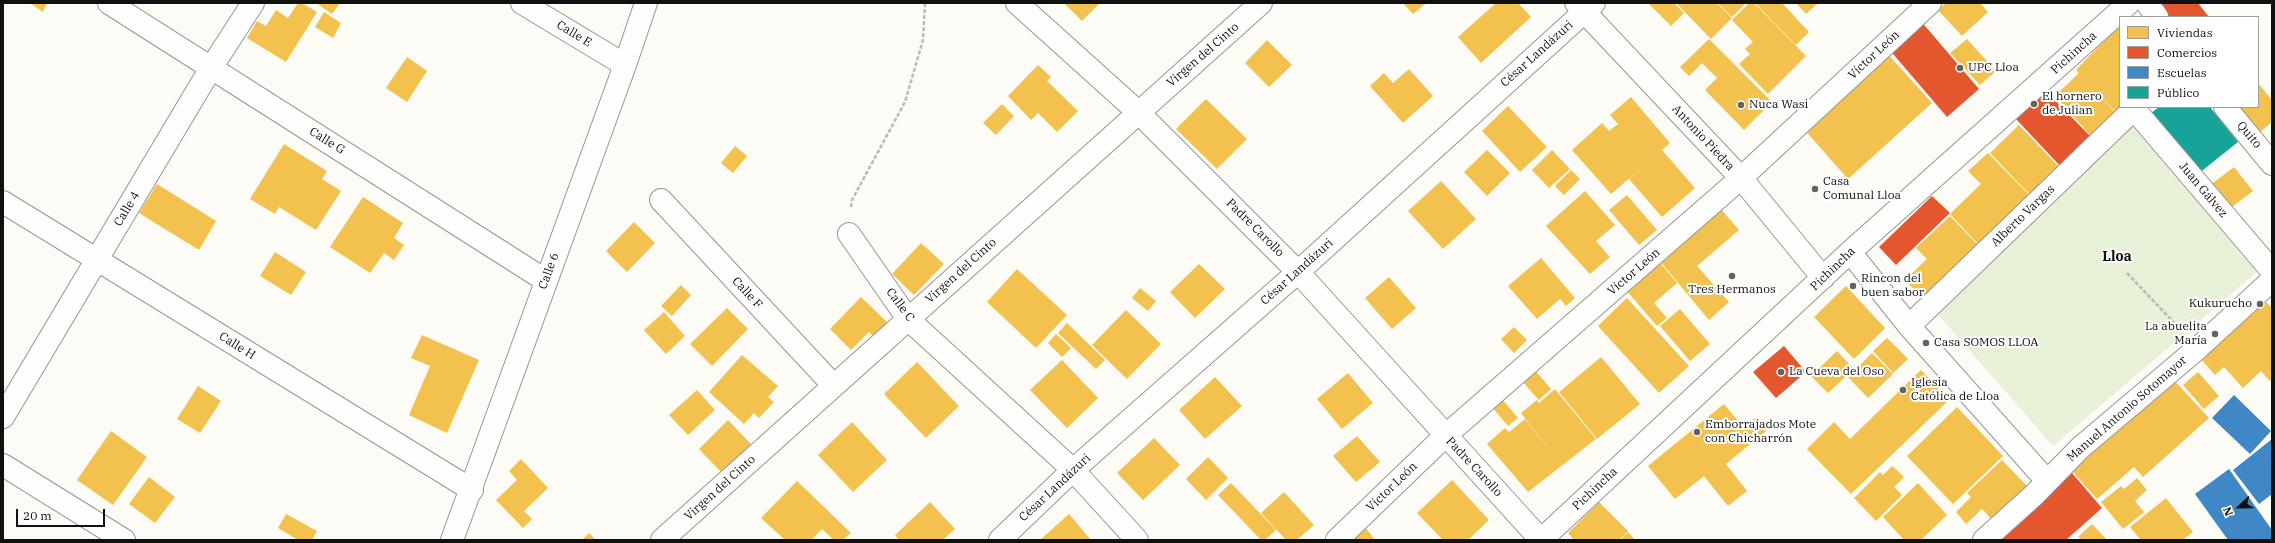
<!DOCTYPE html>
<meta charset="utf-8">
<style>
body{margin:0}
#map{position:relative;width:2275px;height:543px;overflow:hidden;background:#fcfbf6;font-family:"IBM Plex Serif",serif}
canvas{display:block}
.frame{position:absolute;inset:0;border:4px solid #101010;pointer-events:none}
.legend{position:absolute;left:2119px;top:16px;width:140px;height:92px;box-sizing:border-box;background:#fff;border:1px solid #9f9f9f;margin:0;padding:5px 7px;list-style:none;font-size:12px;color:#101010}
.legend li{display:flex;align-items:center;gap:8px;height:20px}
.legend b{width:20px;border:1px solid #9f9f9f}
.north{position:absolute;left:2219px;top:487px;width:40px;height:40px;-webkit-text-stroke:3px #fff;paint-order:stroke;rotate:248deg;font-size:11px;font-weight:700;line-height:16px;text-align:center;color:#101010}
.north::after{content:'';display:block;margin:auto;width:14px;height:18px;background:#101010;clip-path:polygon(50% 0,100% 100%,50% 72%,0 100%)}
.scale{position:absolute;left:16px;top:509px;width:89px;height:18px;box-sizing:border-box;border:2px solid #101010;border-top:0;padding-left:5px;font-size:12px;line-height:14px;white-space:nowrap;color:#101010;-webkit-text-stroke:3px #fff;paint-order:stroke}
</style>
<div id="map">
<canvas width="2275" height="543"></canvas>
<div class="frame"></div>
<ul class="legend">
<li><b style="height:11px;background:#f2c14e"></b>Viviendas</li>
<li><b style="height:11px;background:#e4572e"></b>Comercios</li>
<li><b style="height:11px;background:#3f88c5"></b>Escuelas</li>
<li><b style="height:11px;background:#17a398"></b>Público</li>
</ul>
<div class="north">N</div>
<div class="scale">20 m</div>
</div>
<script>
const ctx = document.querySelector('canvas').getContext('2d');
ctx.lineJoin = 'round';
function paint(path, color) {
  ctx.fillStyle = color;
  ctx.fill(path, 'evenodd');
}
function shape(rows) {
  const path = new Path2D();
  for (const r of rows) {
    path.moveTo(r[0], r[1]);
    for (let i = 2; i < r.length; i += 2) path.lineTo(r[i], r[i + 1]);
  }
  return path;
}
function trace(path, color, width, dash) {
  ctx.strokeStyle = color;
  ctx.lineWidth = width;
  ctx.lineCap = dash ? 'butt' : 'round';
  ctx.setLineDash(dash || []);
  ctx.stroke(path);
}
function write(font, color, halo, rows, align = 'center') {
  ctx.font = font + ' "IBM Plex Serif",serif';
  ctx.lineWidth = 4;
  ctx.setLineDash([]);
  ctx.textBaseline = 'middle';
  ctx.strokeStyle = halo;
  ctx.fillStyle = color;
  for (const [text, x, y, turn = 0] of rows) {
    ctx.save();
    ctx.translate(x, y);
    ctx.rotate((+turn || 0) * Math.PI / 180);
    ctx.textAlign = isNaN(turn) ? turn : align;
    if (halo) ctx.strokeText(text, 0, 0);
    ctx.fillText(text, 0, 0);
    ctx.restore();
  }
}
paint(shape([
 [2133,117,2258,271,2053,446,1936,312]
]), '#e7f1d7');
paint(shape([
 [30,3,47,3,43,12],
 [298,3,302,3,317,12,286,62,247,38,257,21,266,26,276,10,288,18],
 [316,3,340,3,332,14],
 [1064,3,1100,3,1082,21],
 [1403,3,1426,3,1413,14],
 [1496,3,1518,3,1531,17,1481,63,1458,37],
 [1648,3,1674,3,1684,13,1671,26],
 [1676,3,1717,3,1732,18,1711,39],
 [1718,3,1746,3,1732,17],
 [1749,3,1754,3,1806,56,1768,94,1739,64,1750,54,1745,49,1753,42,1732,20],
 [1755,3,1782,3,1809,32,1796,45],
 [1796,3,1818,3,1806,14],
 [1946,3,1980,3,1988,12,1962,36,1938,10],
 [324,12,341,23,333,38,315,27],
 [2120,24,2120,107,2115,111,2094,90,2117,114,2092,137,2055,96,2079,73,2076,70],
 [1709,39,1772,102,1744,130,1705,90,1717,78,1702,63,1689,76,1680,67],
 [1967,39,1996,71,1980,85,1950,53],
 [1267,40,1292,65,1269,87,1245,63],
 [1886,52,1932,103,1848,179,1803,128],
 [407,57,427,71,407,102,386,88],
 [1038,65,1051,77,1047,81,1078,111,1057,132,1038,113,1031,120,1008,96],
 [1409,69,1433,96,1403,123,1370,86,1384,73,1393,83],
 [2258,83,2272,100,2272,122,2259,133,2239,107,2258,107],
 [1631,97,1670,143,1662,150,1695,188,1662,217,1629,179,1652,159,1611,194,1572,150,1602,123,1609,131,1618,124,1610,115],
 [1206,99,1247,139,1217,169,1176,129],
 [1002,104,1014,116,996,135,983,123],
 [1508,106,1547,147,1520,172,1482,131],
 [2019,125,2060,168,2031,196,1990,153],
 [284,144,327,171,322,179,341,191,316,230,279,207,275,214,250,199],
 [735,146,747,156,733,173,721,163],
 [1487,150,1510,173,1487,196,1464,172],
 [1552,150,1570,169,1549,188,1532,170],
 [1988,153,2030,196,1979,245,1950,214,1981,184,1968,171],
 [2234,167,2253,191,2228,210,2209,186],
 [1571,170,1580,179,1564,195,1555,186],
 [1441,181,1476,219,1443,249,1408,211],
 [157,184,216,221,199,250,139,213],
 [1585,191,1615,225,1596,241,1610,257,1590,274,1546,226],
 [1627,195,1657,230,1639,245,1609,210],
 [363,197,403,223,394,238,404,245,394,260,384,253,370,273,330,247],
 [1720,208,1739,230,1697,266,1729,302,1709,320,1659,260],
 [1950,216,1979,246,1924,300,1905,280,1927,259,1916,248],
 [634,222,655,243,627,272,606,251],
 [921,243,944,264,914,295,892,274],
 [275,252,306,272,291,295,260,276],
 [1541,258,1575,298,1566,306,1560,299,1537,319,1508,286],
 [1658,260,1677,283,1654,303,1667,318,1657,326,1625,289],
 [1199,264,1225,289,1195,318,1170,292],
 [1017,269,1067,315,1036,348,987,302],
 [1389,277,1416,308,1392,329,1365,298],
 [681,285,691,295,672,316,661,306],
 [1846,286,1885,328,1854,359,1814,317],
 [1140,288,1156,301,1148,311,1132,298],
 [861,297,890,325,876,339,869,332,851,350,830,329],
 [1627,298,1689,366,1659,393,1598,326],
 [2263,299,2272,308,2272,379,2270,381,2261,371,2243,388,2224,367,2215,375,2200,358],
 [727,308,748,329,712,366,690,344],
 [1680,309,1710,344,1690,361,1660,326],
 [1126,310,1161,344,1127,379,1092,345],
 [664,312,685,336,666,354,644,330],
 [1067,323,1105,360,1096,369,1058,333],
 [1514,327,1527,340,1514,353,1501,339],
 [1056,334,1071,348,1062,357,1048,343],
 [422,335,479,360,447,433,409,415,430,366,411,358],
 [1887,338,1908,359,1893,373,1873,351],
 [1837,351,1854,369,1828,393,1811,376],
 [1872,353,1893,374,1868,398,1848,377],
 [742,355,778,386,768,397,774,402,759,418,754,413,744,424,709,392],
 [1601,357,1640,404,1597,439,1559,392],
 [1062,360,1098,398,1067,428,1030,390],
 [917,362,959,406,926,438,884,394],
 [1534,369,1551,389,1539,400,1521,380],
 [1921,370,1949,400,1851,494,1807,449,1834,422,1850,439],
 [2198,372,2219,396,2204,409,2183,385],
 [1348,373,1373,403,1342,429,1317,399],
 [1215,377,1242,406,1205,439,1179,410],
 [2174,380,2209,418,2143,477,2134,467,2097,499,2072,471],
 [198,386,221,401,200,433,177,419],
 [1555,389,1596,439,1528,492,1487,444,1505,428,1509,432,1525,419,1552,453,1521,413,1537,400,1539,403],
 [697,390,715,410,688,435,669,415],
 [1502,399,1518,418,1508,426,1492,407],
 [1724,404,1743,427,1755,418,1766,431,1726,464,1747,491,1728,506,1704,476,1675,499,1648,466],
 [1957,407,2003,456,1953,504,1907,456],
 [728,420,751,444,722,473,699,449],
 [852,422,887,460,853,492,818,455],
 [111,431,147,457,113,505,77,480],
 [1357,436,1380,462,1356,482,1333,456],
 [1154,438,1180,465,1143,500,1117,473],
 [1208,457,1228,478,1206,500,1186,479],
 [521,459,548,488,524,511,532,519,523,528,496,500,517,480,509,471],
 [2002,460,2030,489,1995,523,1982,509,1966,524,1956,512,1971,497,1967,493],
 [1892,466,1904,477,1894,487,1902,495,1876,521,1854,498,1880,472,1883,475],
 [149,477,175,497,155,523,129,504],
 [2137,478,2147,490,2135,501,2144,512,2123,529,2101,502,2121,486,2124,489],
 [1452,480,1489,520,1468,540,1443,540,1417,513],
 [797,481,851,533,843,540,834,540,822,529,811,540,785,540,761,518],
 [1231,483,1276,530,1265,540,1261,540,1218,495],
 [1918,483,1947,515,1921,540,1904,540,1883,517],
 [1284,492,1314,525,1297,540,1286,540,1261,513],
 [2166,498,2193,532,2183,540,2141,540,2130,527],
 [930,502,955,529,943,540,899,540,895,535],
 [1599,502,1628,531,1619,540,1574,540,1568,533],
 [286,514,317,531,312,540,298,540,278,528],
 [1069,514,1091,540,1040,540],
 [2092,524,2107,540,2082,540,2078,537],
 [1365,527,1375,540,1347,540],
 [1628,532,1635,540,1620,540],
 [589,533,596,540,582,540]
]), '#f2c14e');
paint(shape([
 [2164,3,2198,3,2209,17,2166,17,2158,7],
 [1920,20,1979,89,1947,117,1888,48],
 [2046,91,2093,139,2062,168,2016,119],
 [1932,196,1950,213,1896,265,1879,247],
 [1784,346,1806,372,1776,398,1753,372],
 [2072,473,2102,508,2066,540,2001,540,1999,538]
]), '#e4572e');
paint(shape([
 [2234,395,2271,431,2250,454,2212,418],
 [2272,439,2272,494,2259,504,2233,470],
 [2229,469,2272,530,2272,540,2228,540,2195,494]
]), '#3f88c5');
paint(shape([
 [2159,107,2210,107,2238,142,2198,174,2151,113]
]), '#17a398');
const street = shape([
 [109,3,545,280],
 [522,3,625,65],
 [1017,3,1138,112,1298,272,1541,540],
 [1576,3,1741,178,1823,278],
 [2147,3,2157,17],
 [2225,107,2272,164],
 [2134,109,2272,271],
 [661,200,834,386],
 [3,202,472,490],
 [849,234,908,319,1073,470,1137,540],
 [1850,252,1909,326,2047,481],
 [1909,326,2136,107],
 [3,417,211,68,253,3],
 [3,465,124,540],
 [452,540,625,65,646,3],
 [662,540,1261,3],
 [1000,540,1073,470,1298,272,1594,3],
 [1337,540,1445,436,1741,178,1930,3],
 [1541,540,1850,252,2129,3],
 [1984,540,2033,496,2080,448,2198,348,2272,280]
]);
trace(street, '#969694', 24);
trace(shape([
 [851,207,852,200,905,102,923,40,925,3],
 [2127,273,2180,329]
]), '#b9b9b8', 2.5, [4, 2]);
trace(street, '#fffefe', 22);
for (const [x, y, r, color] of [
 [1960,68,4,"#636260"],
 [2034,104,4,"#636260"],
 [1741,105,4,"#636260"],
 [1815,189,4,"#636260"],
 [1732,276,4,"#636260"],
 [1853,286,4,"#636260"],
 [2260,304,4,"#636260"],
 [2215,334,4,"#636260"],
 [1926,343,4,"#636260"],
 [1781,372,4,"#636260"],
 [1903,390,4,"#636260"],
 [1697,432,4,"#636260"]
]) {
  const dot = new Path2D();
  dot.arc(x, y, r, 0, 2 * Math.PI);
  ctx.fillStyle = color;
  ctx.fill(dot);
  trace(dot, '#fff', 1.5);
}
write('12px', '#101010', '#fff', [
 ["Calle E",574,34,31],
 ["Pichincha",2074,53,-42],
 ["César Landázuri",1537,54,-42],
 ["Virgen del Cinto",1203,55,-41],
 ["Víctor León",1874,55,-43],
 ["Quito",2249,135,50],
 ["Antonio Piedra",1703,138,47],
 ["Calle G",327,141,32],
 ["Juan Gálvez",2203,190,50],
 ["Calle 4",127,209,-59],
 ["Alberto Vargas",2023,216,-44],
 ["Padre Carollo",1255,228,45],
 ["Pichincha",1833,269,-44],
 ["Calle 6",549,271,-70],
 ["Virgen del Cinto",961,271,-42],
 ["César Landázuri",1297,272,-42],
 ["Víctor León",1634,272,-41],
 ["Calle F",747,293,47],
 ["Calle C",900,305,53],
 ["Calle H",237,346,32],
 ["Manuel Antonio Sotomayor",2127,409,-41],
 ["Padre Carollo",1474,467,47],
 ["Víctor León",1392,487,-44],
 ["Virgen del Cinto",720,488,-42],
 ["César Landázuri",1055,488,-43],
 ["Pichincha",1595,489,-43]
]);
write('12px', '#101010', '#fff', [
 ["UPC Lloa",1968,68],
 ["El hornero",2042,97],
 ["de Julian",2042,111],
 ["Nuca Wasi",1749,105],
 ["Casa",1823,182],
 ["Comunal Lloa",1823,196],
 ["Rincon del",1861,279],
 ["buen sabor",1861,293],
 ["Tres Hermanos",1732,290,"center"],
 ["Kukurucho",2252,304,"right"],
 ["La abuelita",2207,327,"right"],
 ["María",2207,341,"right"],
 ["Casa SOMOS LLOA",1934,343],
 ["La Cueva del Oso",1789,372],
 ["Iglesia",1911,383],
 ["Católica de Lloa",1911,397],
 ["Emborrajados Mote",1705,425],
 ["con Chicharrón",1705,439]
], 'left');
write('bold 14px', '#101010', '#fff', [
 ["Lloa",2117,257]
]);
</script>
